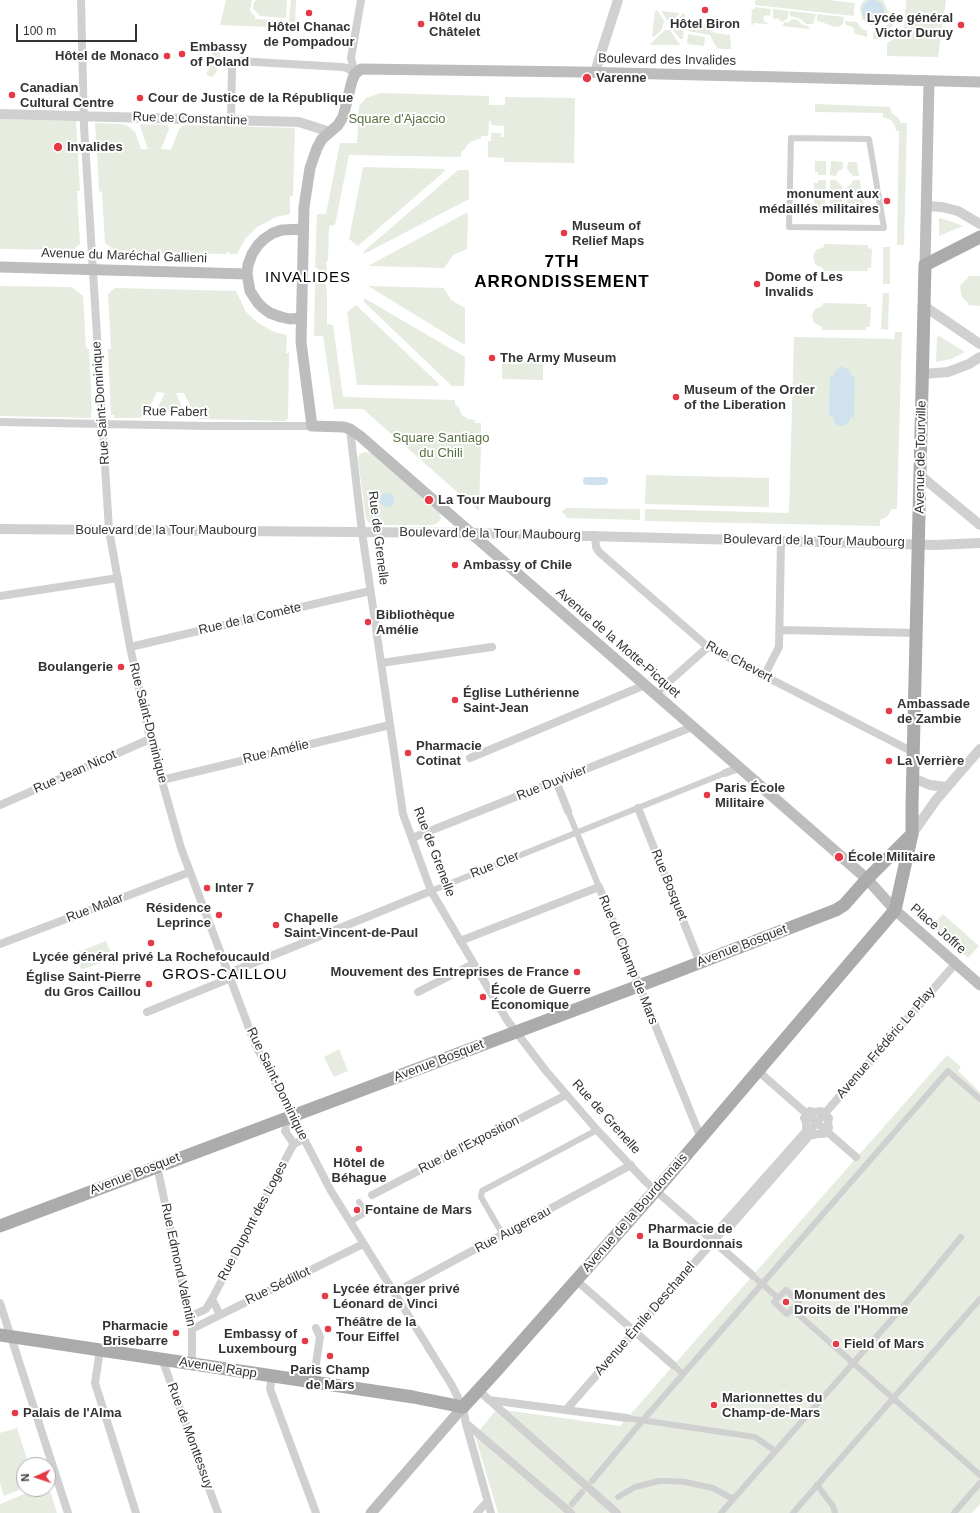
<!DOCTYPE html>
<meta charset="utf-8">
<style>
body{margin:0}
#map{position:relative;width:980px;height:1513px;overflow:hidden;background:#fff;font-family:Helvetica,sans-serif}
canvas{display:block}
.north{position:absolute;left:16px;top:1457px;width:40px;height:40px;box-sizing:border-box;background:#fff;border:1px solid #adadad;border-radius:50%;rotate:267deg;font-size:11px;font-weight:700;line-height:16px;text-align:center;color:#333}
.north::after{content:'';display:block;margin:auto;width:14px;height:18px;background:#e63946;clip-path:polygon(50% 0,100% 100%,50% 72%,0 100%)}
.scale{position:absolute;left:16px;top:24px;width:121px;height:18px;box-sizing:border-box;border:2px solid #333;border-top:0;padding-left:5px;font-size:12px;line-height:14px;white-space:nowrap;color:#333;-webkit-text-stroke:3px #fff;paint-order:stroke}
</style>
<div id="map">
<canvas width="980" height="1513"></canvas>
<div class="north">N</div>
<div class="scale">100 m</div>
</div>
<script>
const ctx = document.querySelector('canvas').getContext('2d');
ctx.lineJoin = 'round';
function paint(path, color) {
  ctx.fillStyle = color;
  ctx.fill(path, 'evenodd');
}
function shape(rows) {
  const path = new Path2D();
  for (const r of rows) {
    if (r.length === 3) {
      path.moveTo(r[0] + r[2], r[1]);
      path.arc(r[0], r[1], r[2], 0, 2 * Math.PI);
      continue;
    }
    path.moveTo(r[0], r[1]);
    for (let i = 2; i < r.length; i += 2) path.lineTo(r[i], r[i + 1]);
  }
  return path;
}
function trace(path, color, width, dash) {
  ctx.strokeStyle = color;
  ctx.lineWidth = width;
  ctx.lineCap = dash ? 'butt' : 'round';
  ctx.setLineDash(dash || []);
  ctx.stroke(path);
}
function write(font, color, halo, rows, align = 'center') {
  ctx.font = font + ' Helvetica,sans-serif';
  ctx.lineWidth = 4;
  ctx.setLineDash([]);
  ctx.textBaseline = 'middle';
  ctx.strokeStyle = halo;
  ctx.fillStyle = color;
  for (const [text, x, y, turn = 0] of rows) {
    ctx.save();
    ctx.translate(x, y);
    ctx.rotate((+turn || 0) * Math.PI / 180);
    ctx.textAlign = isNaN(turn) ? turn : align;
    if (halo) ctx.strokeText(text, 0, 0);
    ctx.fillText(text, 0, 0);
    ctx.restore();
  }
}
paint(shape([
 [226,0,252,0,250,10,252,14,255,16,255,19,289,21,291,0,296,0,295,28,220,25],
 [257,0,287,0,286,18,259,16,259,14,253,9,254,2],
 [755,0,828,0,855,3,854,10,854,16,755,5],
 [865,0,882,0,884,2,888,12,885,19,881,23,871,25,862,19,860,9,861,4],
 [873,1,879,3,884,8,879,20,876,22,872,22,866,19,863,13,864,6],
 [906,0,946,0,938,57,887,56,887,43,897,37,904,28,906,3],
 [755,7,771,9,770,16,767,15,763,17,764,21,768,23,767,24,754,23,753,25,751,25,752,9,754,9],
 [773,9,789,11,788,18,783,22,780,21,778,18,775,19,773,18],
 [657,10,664,21,662,29,654,37,652,36,655,11],
 [661,11,679,13,679,14,672,21,670,18,667,20],
 [790,11,816,14,814,22,813,24,806,24,801,19,790,16],
 [684,13,685,14,683,39,680,39,673,30,674,21],
 [817,14,844,17,843,24,840,26,834,27,822,22,817,21],
 [892,17,897,18,892,27,886,33,879,36,878,39,873,39,874,31,884,28,889,23],
 [792,19,798,20,801,24,809,27,809,29,782,26,785,22,788,23],
 [845,21,857,22,861,28,867,31,867,37,855,34,853,27,846,25],
 [690,22,706,24,708,26,708,29,715,33,730,35,731,49,723,49,718,48,715,45,710,35,688,31],
 [665,30,670,30,680,45,651,45,650,44],
 [688,34,705,37,704,46,687,44],
 [213,41,216,42,222,61,214,76,211,77,206,74,215,60,209,46,210,43],
 [380,93,489,96,489,105,505,105,505,97,575,98,574,163,504,162,504,158,488,157,488,141,491,141,491,133,501,133,501,137,504,137,504,126,491,125,491,121,489,121,488,136,481,136,481,138,470,142,463,151,461,152,461,157,349,155,335,225,329,226,328,261,326,261,327,272,323,272,315,267,317,214,326,214,340,143,357,143,359,106,366,98],
 [815,104,890,107,891,112,898,118,901,123,907,123,904,245,897,245,899,131,896,131,895,126,891,120,883,117,883,113,815,112],
 [0,119,76,121,80,191,77,191,80,244,72,250,0,249],
 [95,123,123,124,128,126,135,132,141,149,148,149,140,126,141,124,168,125,169,129,161,149,171,150,179,129,184,125,295,128,293,196,290,196,290,214,276,217,257,227,245,239,237,254,229,254,229,252,227,252,226,254,117,252,105,243,102,192,99,191,97,149,102,148,101,140,96,140],
 [815,161,826,161,826,175,818,175,818,172,815,172],
 [831,161,843,162,843,169,838,171,836,176,830,175],
 [848,162,857,162,859,176,853,176,847,169],
 [363,167,444,169,445,171,358,246,349,239],
 [458,170,469,170,469,199,364,254,363,252],
 [818,180,826,180,826,194,814,194,814,183,818,183],
 [830,180,836,180,842,186,842,194,830,194],
 [853,180,860,180,862,195,847,195,847,187,851,184],
 [814,198,825,199,825,213,814,213],
 [830,199,842,199,842,213,830,213],
 [847,199,863,199,865,213,847,213],
 [466,213,468,214,467,249,453,255,444,268,368,266],
 [939,218,953,222,963,226,939,236],
 [824,244,868,245,868,248,872,249,871,268,868,268,867,271,823,271,823,268,818,266,815,264,813,256,816,250,824,247],
 [883,247,890,247,890,284,883,284],
 [968,276,980,276,980,306,968,305,968,303,962,297,960,288,961,284,968,278],
 [323,278,327,278,326,284,326,289,327,289,327,324,333,325,343,397,455,400,455,405,458,406,462,415,468,419,475,420,475,423,481,423,481,433,475,433,475,444,481,444,479,511,363,409,334,409,323,336,314,336,315,283],
 [0,286,72,287,83,296,86,348,89,349,92,411,91,411,91,418,0,416],
 [368,286,444,288,451,300,465,308,465,343,463,344],
 [115,288,236,291,246,312,258,323,274,332,287,335,286,353,289,353,288,419,285,421,201,419,197,418,194,414,184,393,176,393,184,412,156,411,165,393,157,392,149,408,140,418,114,418,114,415,111,415,108,349,111,349,108,294],
 [883,293,889,293,888,330,881,329],
 [364,298,465,357,464,386,452,386,364,302],
 [823,303,867,304,867,307,871,307,870,327,866,327,866,330,822,330,822,327,814,323,812,315,815,309,822,306],
 [356,305,439,384,438,386,357,385,347,312],
 [895,332,902,332,897,509,892,509,887,517,880,520,880,526,645,521,645,509,789,513,794,337,894,339],
 [939,336,965,352,951,359,936,362,937,338],
 [502,360,543,360,543,380,502,379],
 [364,452,372,453,439,512,441,518,439,522,433,525,374,525,369,523,366,519,358,460,359,455],
 [646,475,769,478,769,507,645,504],
 [565,508,640,509,640,520,567,518,564,513,562,513,562,510,565,510],
 [943,914,979,946,968,958,932,926],
 [106,941,113,958,81,970,75,953],
 [339,1049,348,1071,334,1077,324,1057],
 [947,1055,961,1067,958,1071,980,1092,980,1504,972,1513,498,1513,475,1436,497,1409,620,1426],
 [17,1428,29,1465,24,1465,24,1488,4,1496,0,1483,0,1433],
 [48,1484,57,1513,0,1513,0,1504,36,1489,48,1489]
]), '#e6ecdf');
paint(shape([
 [873,11,11],
 [840,367,842,367,848,369,852,376,855,377,854,417,851,417,848,424,841,426,835,424,833,417,829,416,830,376,833,376,836,370],
 [387,500,7]
]), '#cfe2ee');
trace(shape([
 [587,481,604,481]
]), '#cfe2ee', 8);
trace(shape([
 [791,138,869,139,884,228,789,227,791,138],
 [568,811,599,887],
 [431,891,725,773],
 [350,1222,365,1213,359,1202],
 [503,1235,481,1197,482,1191,597,1130],
 [752,1275,778,1298,774,1302,787,1314,799,1302,786,1290,778,1298],
 [792,1309,980,1475],
 [673,1365,683,1374],
 [627,1418,755,1437,775,1451],
 [592,1481,643,1420,948,1071,980,1099],
 [817,1485,833,1506,835,1513],
 [618,1497,635,1487,659,1481,671,1481,685,1482,713,1488,733,1499],
 [572,1504,582,1492],
 [721,1513,915,1293,961,1237],
 [793,1513,980,1299],
 [954,1513,980,1483]
]), '#d0d0d0', 6);
trace(shape([
 [81,0,84,126,109,530,130,647,150,739,181,848,255,1044,331,1191,451,1384,463,1407,466,1424,491,1513],
 [355,74,351,58,361,0],
 [231,120,232,68,233,65,237,61,342,67,347,68,355,74],
 [0,422,205,426,312,426],
 [350,429,362,532,403,814,431,891,507,1020,546,1071,597,1130,645,1181,752,1275],
 [595,535,596,547,599,552,708,647,913,752],
 [0,596,118,578],
 [780,630,916,633],
 [130,647,370,591],
 [381,663,492,647],
 [764,676,779,647,781,540],
 [655,694,708,647],
 [470,758,645,685],
 [725,773,739,768],
 [162,780,390,725],
 [556,781,568,811],
 [0,805,150,739],
 [638,808,700,963],
 [412,838,692,727],
 [460,941,599,887,701,1138],
 [0,944,190,872],
 [229,973,431,891],
 [418,992,473,964],
 [147,1012,231,978],
 [758,1071,856,1157],
 [810,1111,815,1112,821,1111,829,1118,828,1122,829,1128,824,1134,818,1134,813,1135,811,1134,727,1230,722,1226,808,1129,806,1128,806,1122,804,1118,810,1111],
 [292,1116,285,1131,294,1144],
 [157,1166,192,1329,192,1364],
 [372,1195,566,1095],
 [577,1281,673,1365],
 [394,1293,631,1165],
 [212,1299,220,1315],
 [0,1303,68,1513],
 [189,1317,206,1309,212,1299,292,1147,294,1144,304,1139],
 [192,1329,363,1244],
 [100,1350,95,1383,136,1513],
 [162,1359,218,1513],
 [272,1376,270,1389,316,1513],
 [313,1383,320,1337,316,1328],
 [478,1390,617,1513],
 [489,1400,627,1418],
 [566,1410,956,963],
 [467,1424,571,1513],
 [477,1513,487,1502]
]), '#d0d0d0', 8);
trace(shape([
 [595,72,618,0],
 [0,114,299,122,330,132],
 [927,206,942,207,958,211,980,224],
 [924,306,980,344],
 [923,374,948,372,969,364,980,357],
 [921,476,980,525],
 [0,529,471,533,936,545,980,543],
 [913,778,930,785,947,787],
 [912,834,936,800,980,749]
]), '#d0d0d0', 10);
trace(shape([
 [980,82,580,72,361,69,355,74,352,81,343,117,338,125,322,139,317,148,310,168,304,207,301,342,312,426,344,427,350,429,360,436,867,879,895,910,980,985],
 [925,265,929,81],
 [0,267,247,274],
 [301,318,290,319,281,317,270,313,263,308,258,303,250,291,247,274,248,265,252,254,258,245,264,239,273,233,282,230,303,229],
 [371,1513,463,1407]
]), '#bdbdbd', 11);
trace(shape([
 [0,1226,665,976,836,910,844,905,867,879,912,834],
 [0,1335,413,1397,463,1407,496,1371,664,1181,895,910,912,834,912,804,925,265,980,237]
]), '#ababab', 13);
for (const [x, y, r, color] of [
 [705,10,4,"#e63946"],
 [309,13,4,"#e63946"],
 [421,24,4,"#e63946"],
 [961,25,4,"#e63946"],
 [182,54,4,"#e63946"],
 [167,56,4,"#e63946"],
 [587,78,5,"#e63946"],
 [12,95,4,"#e63946"],
 [140,98,4,"#e63946"],
 [58,147,5,"#e63946"],
 [887,201,4,"#e63946"],
 [564,233,4,"#e63946"],
 [757,284,4,"#e63946"],
 [492,358,4,"#e63946"],
 [676,397,4,"#e63946"],
 [429,500,5,"#e63946"],
 [455,565,4,"#e63946"],
 [368,622,4,"#e63946"],
 [121,667,4,"#e63946"],
 [455,700,4,"#e63946"],
 [889,711,4,"#e63946"],
 [408,753,4,"#e63946"],
 [889,761,4,"#e63946"],
 [707,795,4,"#e63946"],
 [839,857,5,"#e63946"],
 [207,888,4,"#e63946"],
 [219,915,4,"#e63946"],
 [276,925,4,"#e63946"],
 [151,943,4,"#e63946"],
 [577,972,4,"#e63946"],
 [149,984,4,"#e63946"],
 [483,997,4,"#e63946"],
 [359,1149,4,"#e63946"],
 [357,1210,4,"#e63946"],
 [640,1236,4,"#e63946"],
 [325,1296,4,"#e63946"],
 [786,1302,4,"#e63946"],
 [328,1329,4,"#e63946"],
 [176,1333,4,"#e63946"],
 [305,1341,4,"#e63946"],
 [836,1344,4,"#e63946"],
 [330,1356,4,"#e63946"],
 [714,1405,4,"#e63946"],
 [15,1413,4,"#e63946"]
]) {
  const dot = new Path2D();
  dot.arc(x, y, r, 0, 2 * Math.PI);
  ctx.fillStyle = color;
  ctx.fill(dot);
  trace(dot, '#fff', 1.5);
}
write('bold 13px', '#333', '#fff', [
 ["Hôtel du",429,17],
 ["Châtelet",429,32],
 ["Lycée général",953,18,"right"],
 ["Victor Duruy",953,33,"right"],
 ["Hôtel Biron",705,24,"center"],
 ["Hôtel Chanac",309,27,"center"],
 ["de Pompadour",309,42,"center"],
 ["Embassy",190,47],
 ["of Poland",190,62],
 ["Hôtel de Monaco",159,56,"right"],
 ["Varenne",596,78],
 ["Canadian",20,88],
 ["Cultural Centre",20,103],
 ["Cour de Justice de la République",148,98],
 ["Invalides",67,147],
 ["monument aux",879,194,"right"],
 ["médaillés militaires",879,209,"right"],
 ["Museum of",572,226],
 ["Relief Maps",572,241],
 ["Dome of Les",765,277],
 ["Invalids",765,292],
 ["The Army Museum",500,358],
 ["Museum of the Order",684,390],
 ["of the Liberation",684,405],
 ["La Tour Maubourg",438,500],
 ["Ambassy of Chile",463,565],
 ["Bibliothèque",376,615],
 ["Amélie",376,630],
 ["Boulangerie",113,667,"right"],
 ["Église Luthérienne",463,693],
 ["Saint-Jean",463,708],
 ["Ambassade",897,704],
 ["de Zambie",897,719],
 ["Pharmacie",416,746],
 ["Cotinat",416,761],
 ["La Verrière",897,761],
 ["Paris École",715,788],
 ["Militaire",715,803],
 ["École Militaire",848,857],
 ["Inter 7",215,888],
 ["Résidence",211,908,"right"],
 ["Leprince",211,923,"right"],
 ["Chapelle",284,918],
 ["Saint-Vincent-de-Paul",284,933],
 ["Lycée général privé La Rochefoucauld",151,957,"center"],
 ["Mouvement des Entreprises de France",569,972,"right"],
 ["Église Saint-Pierre",141,977,"right"],
 ["du Gros Caillou",141,992,"right"],
 ["École de Guerre",491,990],
 ["Économique",491,1005],
 ["Hôtel de",359,1163,"center"],
 ["Béhague",359,1178,"center"],
 ["Fontaine de Mars",365,1210],
 ["Pharmacie de",648,1229],
 ["la Bourdonnais",648,1244],
 ["Lycée étranger privé",333,1289],
 ["Léonard de Vinci",333,1304],
 ["Monument des",794,1295],
 ["Droits de l'Homme",794,1310],
 ["Théâtre de la",336,1322],
 ["Tour Eiffel",336,1337],
 ["Pharmacie",168,1326,"right"],
 ["Brisebarre",168,1341,"right"],
 ["Embassy of",297,1334,"right"],
 ["Luxembourg",297,1349,"right"],
 ["Field of Mars",844,1344],
 ["Paris Champ",330,1370,"center"],
 ["de Mars",330,1385,"center"],
 ["Marionnettes du",722,1398],
 ["Champ-de-Mars",722,1413],
 ["Palais de l'Alma",23,1413]
], 'left');
write('13px', '#333', '#fff', [
 ["Boulevard des Invalides",667,60,1],
 ["Rue de Constantine",190,119,2],
 ["Avenue du Maréchal Gallieni",124,256,2],
 ["Rue Saint-Dominique",101,403,-94],
 ["Rue Fabert",175,412,1],
 ["Avenue de Tourville",921,457,-89],
 ["Boulevard de la Tour Maubourg",166,530],
 ["Boulevard de la Tour Maubourg",490,534,1],
 ["Rue de Grenelle",378,538,83],
 ["Boulevard de la Tour Maubourg",814,541,1],
 ["Rue de la Comète",250,619,-13],
 ["Avenue de la Motte-Picquet",618,643,41],
 ["Rue Chevert",739,662,28],
 ["Rue Saint-Dominique",148,723,76],
 ["Rue Amélie",276,752,-13],
 ["Rue Jean Nicot",75,772,-24],
 ["Rue Duvivier",552,783,-22],
 ["Rue de Grenelle",434,852,69],
 ["Rue Cler",495,865,-22],
 ["Rue Bosquet",669,885,68],
 ["Rue Malar",95,908,-21],
 ["Place Joffre",938,929,41],
 ["Avenue Bosquet",742,946,-21],
 ["Rue du Champ de Mars",628,960,68],
 ["Avenue Frédéric Le Play",886,1043,-49],
 ["Avenue Bosquet",439,1061,-21],
 ["Rue Saint-Dominique",277,1084,64],
 ["Rue de Grenelle",606,1117,48],
 ["Rue de l'Exposition",469,1145,-27],
 ["Avenue Bosquet",135,1174,-21],
 ["Avenue de la Bourdonnais",635,1213,-49],
 ["Rue Dupont des Loges",253,1221,-62],
 ["Rue Augereau",513,1230,-28],
 ["Rue Edmond Valentin",178,1265,78],
 ["Rue Sédillot",278,1286,-26],
 ["Avenue Émile Deschanel",645,1319,-49],
 ["Avenue Rapp",218,1368,9],
 ["Rue de Monttessuy",190,1436,70]
]);
write('13px', '#56703f', '#fff', [
 ["Square d'Ajaccio",397,119],
 ["Square Santiago",441,438],
 ["du Chili",441,453]
]);
ctx.letterSpacing = '1px';
write('15px', '#000', '#fff', [
 ["INVALIDES",308,278],
 ["GROS-CAILLOU",225,975]
]);
ctx.letterSpacing = '0px';
ctx.letterSpacing = '1px';
write('bold 17px', '#000', '#fff', [
 ["7TH",562,262],
 ["ARRONDISSEMENT",562,282]
]);
ctx.letterSpacing = '0px';
</script>
